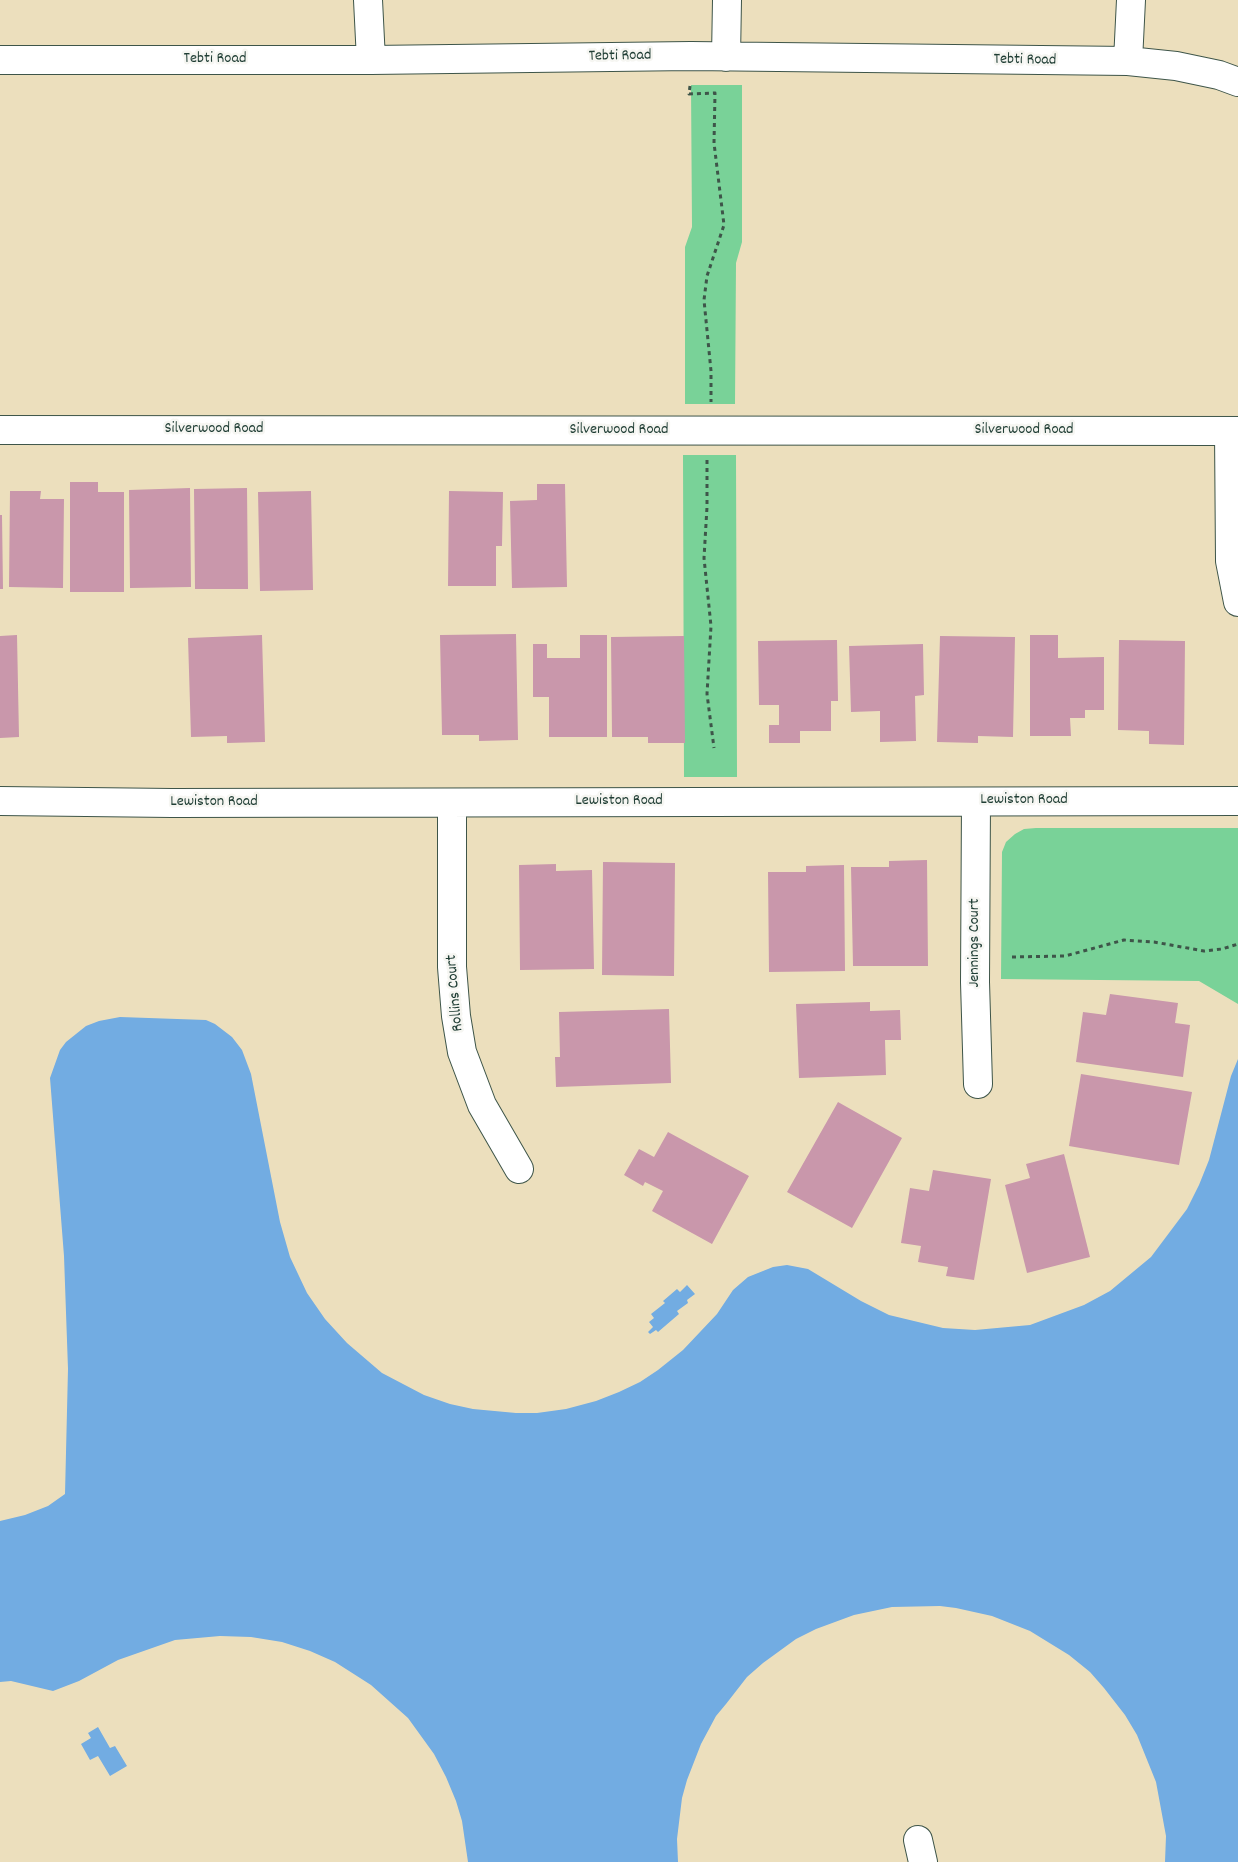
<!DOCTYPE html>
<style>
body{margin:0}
canvas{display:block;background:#ecdfbd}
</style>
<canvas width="1238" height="1862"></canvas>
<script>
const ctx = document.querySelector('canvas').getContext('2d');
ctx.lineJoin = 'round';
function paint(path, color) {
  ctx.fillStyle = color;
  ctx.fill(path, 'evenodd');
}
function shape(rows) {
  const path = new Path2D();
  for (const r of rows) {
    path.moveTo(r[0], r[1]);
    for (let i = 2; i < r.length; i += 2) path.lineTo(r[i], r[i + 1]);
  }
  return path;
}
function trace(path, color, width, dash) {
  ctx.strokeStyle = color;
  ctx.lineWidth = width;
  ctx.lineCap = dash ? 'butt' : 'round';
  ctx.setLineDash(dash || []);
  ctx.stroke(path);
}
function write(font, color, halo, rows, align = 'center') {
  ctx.font = font + ' Dekko,sans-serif';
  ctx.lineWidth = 5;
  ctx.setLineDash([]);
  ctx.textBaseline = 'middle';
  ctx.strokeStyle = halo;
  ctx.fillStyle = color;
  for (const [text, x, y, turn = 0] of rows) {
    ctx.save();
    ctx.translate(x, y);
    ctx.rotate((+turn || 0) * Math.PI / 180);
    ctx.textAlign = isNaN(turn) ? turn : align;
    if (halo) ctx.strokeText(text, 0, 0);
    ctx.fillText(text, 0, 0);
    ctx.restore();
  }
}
paint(shape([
 [691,85,742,85,742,242,736,263,735,404,685,404,685,247,692,227],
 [683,455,736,455,737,777,684,777],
 [1036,828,1238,828,1238,1004,1199,981,1001,979,1002,852,1006,842,1015,834,1024,829]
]), '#79d298');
paint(shape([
 [120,1017,206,1020,215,1024,232,1037,242,1050,251,1074,280,1222,290,1257,307,1293,325,1319,347,1343,382,1373,424,1395,450,1404,473,1409,516,1413,537,1413,566,1409,596,1401,619,1392,640,1382,658,1370,683,1350,717,1314,733,1290,748,1277,773,1267,787,1265,808,1269,861,1301,889,1315,943,1328,975,1330,1030,1325,1084,1305,1110,1291,1151,1257,1187,1209,1199,1185,1209,1160,1231,1076,1238,1059,1238,1862,1165,1862,1166,1836,1156,1782,1137,1735,1125,1715,1104,1688,1090,1672,1069,1655,1030,1631,992,1616,956,1608,940,1606,892,1607,854,1615,816,1629,796,1639,763,1663,747,1677,726,1704,716,1716,701,1744,687,1780,682,1798,677,1839,678,1862,468,1862,462,1821,456,1801,446,1777,434,1754,408,1718,371,1685,335,1662,310,1651,282,1642,251,1637,220,1636,175,1640,118,1660,79,1681,53,1691,11,1681,0,1682,0,1521,25,1515,48,1506,65,1494,68,1369,64,1256,50,1078,60,1050,66,1042,86,1026,99,1021],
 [687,1285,695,1294,687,1300,688,1303,677,1311,679,1314,658,1332,656,1330,650,1334,648,1332,653,1327,649,1322,654,1318,651,1314,665,1303,663,1301,677,1289,680,1292],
 [98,1727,110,1748,115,1746,127,1766,110,1776,98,1756,90,1760,81,1744,91,1738,88,1733]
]), '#72ace2');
paint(shape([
 [70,482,98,482,98,492,124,492,124,592,70,592],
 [537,484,565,484,567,587,512,588,510,501,537,500],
 [190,488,191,587,130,588,129,490],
 [247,488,248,589,195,589,194,489],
 [10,491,41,491,40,499,64,499,63,588,9,587],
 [311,491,313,590,260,591,258,492],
 [449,491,503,492,502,546,496,546,496,586,448,586],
 [0,515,2,515,3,589,0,589],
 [516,634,518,740,479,741,479,735,442,735,440,635],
 [17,635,19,737,0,738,0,636],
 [262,635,265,742,227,743,227,736,191,737,188,638],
 [580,635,607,635,607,737,549,737,549,697,533,697,533,644,547,644,547,658,580,658],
 [1030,635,1058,635,1058,658,1104,657,1104,710,1085,710,1085,718,1070,718,1071,736,1030,736],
 [684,636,685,743,648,743,648,737,612,737,611,637],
 [940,636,1015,637,1013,737,978,736,978,743,937,742],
 [837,640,838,701,831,701,831,731,800,731,800,743,769,743,769,725,779,725,779,705,759,705,758,641],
 [1119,640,1185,641,1184,745,1149,744,1149,731,1118,730],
 [923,644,924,695,915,696,916,741,880,742,880,711,851,712,849,646],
 [927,860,928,966,853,966,851,867,889,867,889,861],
 [603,862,675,863,674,976,602,975],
 [556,864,556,871,592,870,594,969,520,970,519,865],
 [844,865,845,971,769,972,768,872,806,872,806,866],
 [1110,994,1178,1003,1175,1023,1190,1025,1183,1077,1076,1062,1083,1012,1106,1015],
 [870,1002,870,1011,900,1010,901,1040,885,1040,886,1075,799,1078,796,1004],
 [669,1009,671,1083,556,1087,555,1057,560,1057,559,1012],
 [1081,1074,1192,1092,1179,1165,1069,1146],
 [838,1102,902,1138,852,1228,787,1192],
 [668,1132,749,1176,712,1244,652,1211,663,1191,645,1182,643,1186,624,1175,639,1149,654,1157],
 [1064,1154,1090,1257,1027,1273,1005,1185,1030,1178,1026,1164],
 [933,1170,991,1179,974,1280,946,1276,948,1267,918,1262,921,1246,901,1243,910,1188,929,1191]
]), '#c997ab');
const minor = shape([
 [368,0,371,60],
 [726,57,727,0],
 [0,60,371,60,691,56,1128,61,1176,66,1219,75,1238,82],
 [1128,61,1131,0],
 [0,430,1238,431],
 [1229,431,1230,561,1238,602],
 [0,801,172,803,1238,801],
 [976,802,975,982,978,1084],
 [452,803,452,967,456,1016,462,1052,482,1105,519,1169],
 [918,1840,923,1862]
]);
trace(minor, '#3e5549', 30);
trace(shape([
 [690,86,689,94,715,93,714,143,724,225,707,276,704,300,711,371,711,402],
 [707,460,707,507,704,558,711,626,707,694,714,748],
 [1012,957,1065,956,1124,940,1154,942,1204,951,1222,949,1238,944]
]), '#3e5549', 3, [4, 4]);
trace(minor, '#fff', 28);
write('16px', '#1f3d34', '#f6f6f2', [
 ["Tebti Road",620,57,-1],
 ["Tebti Road",215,60],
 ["Tebti Road",1025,61,1],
 ["Silverwood Road",214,430],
 ["Silverwood Road",619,431],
 ["Silverwood Road",1024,431],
 ["Lewiston Road",1024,801],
 ["Lewiston Road",619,802],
 ["Lewiston Road",214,803],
 ["Jennings Court",976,943,-90],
 ["Rollins Court",456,993,-95]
]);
</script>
